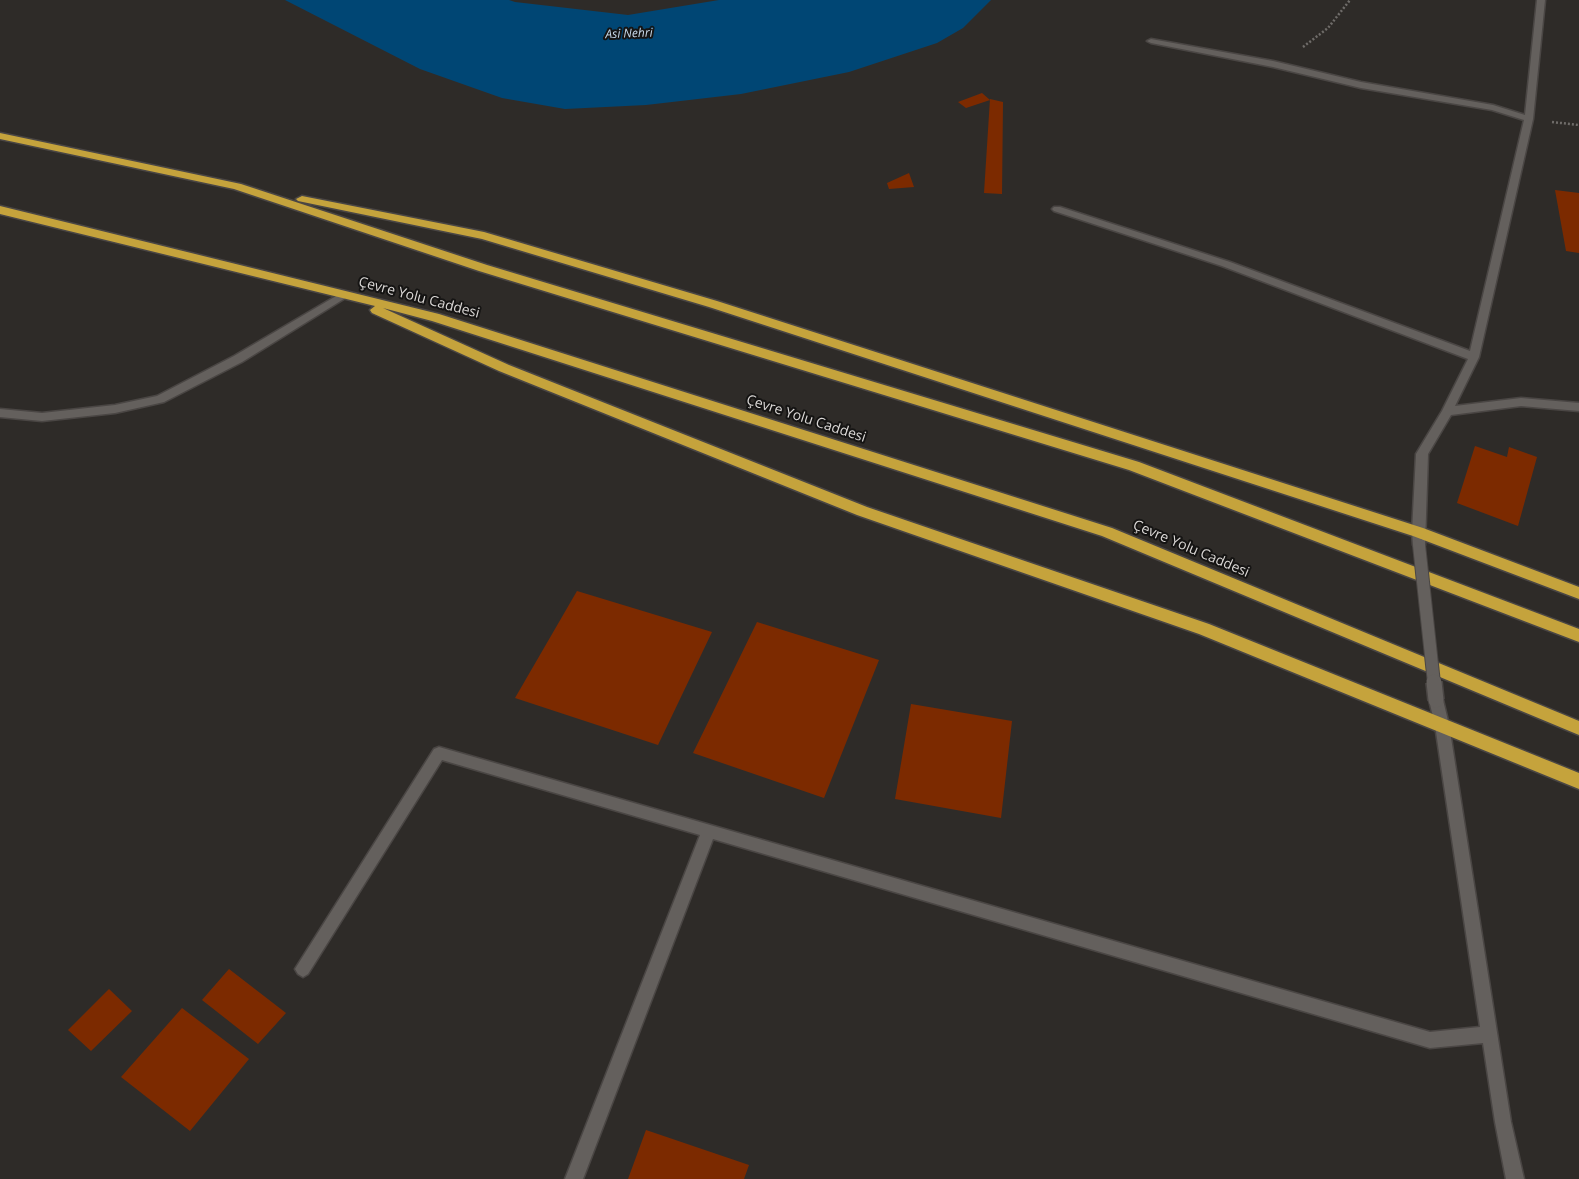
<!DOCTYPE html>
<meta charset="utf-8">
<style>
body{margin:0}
canvas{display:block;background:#2e2b28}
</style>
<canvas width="1579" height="1179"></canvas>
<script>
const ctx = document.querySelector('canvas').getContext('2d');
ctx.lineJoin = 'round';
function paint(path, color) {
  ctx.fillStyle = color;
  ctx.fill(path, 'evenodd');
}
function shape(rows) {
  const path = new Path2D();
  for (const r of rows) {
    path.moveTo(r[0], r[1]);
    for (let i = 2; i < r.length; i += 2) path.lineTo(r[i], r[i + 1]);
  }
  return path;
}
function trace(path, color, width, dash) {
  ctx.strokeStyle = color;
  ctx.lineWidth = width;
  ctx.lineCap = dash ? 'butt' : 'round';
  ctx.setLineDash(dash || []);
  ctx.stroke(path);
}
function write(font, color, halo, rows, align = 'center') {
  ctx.font = font + ' "Open Sans",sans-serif';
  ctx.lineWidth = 4;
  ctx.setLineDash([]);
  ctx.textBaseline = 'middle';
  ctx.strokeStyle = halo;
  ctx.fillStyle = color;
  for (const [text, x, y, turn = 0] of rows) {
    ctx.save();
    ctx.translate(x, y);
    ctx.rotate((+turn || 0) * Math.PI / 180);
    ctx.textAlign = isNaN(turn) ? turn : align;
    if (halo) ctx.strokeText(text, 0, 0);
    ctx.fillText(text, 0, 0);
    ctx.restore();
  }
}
paint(shape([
 [285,0,509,0,515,2,628,15,719,0,991,0,963,28,937,43,849,72,741,94,646,105,565,109,502,98,420,69]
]), '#004674');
paint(shape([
 [982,93,990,100,966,108,958,102],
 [990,99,1003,102,1002,194,984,193],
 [909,173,914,187,889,189,887,183],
 [1555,190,1579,193,1579,253,1566,251],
 [1475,446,1507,457,1509,447,1537,457,1518,526,1457,503],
 [577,591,712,632,658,745,515,698],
 [757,622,879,660,824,798,693,753],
 [911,704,1012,721,1001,818,895,799],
 [229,969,286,1013,258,1044,202,1000],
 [109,989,132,1011,91,1051,68,1030],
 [182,1008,249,1059,190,1131,121,1077],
 [646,1130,749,1165,744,1179,628,1179]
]), '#7c2a00');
const street = shape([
 [1537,0,1545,0,1533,119,1479,357,1455,406,1521,398,1579,403,1579,411,1521,406,1451,415,1428,454,1425,545,1423,548,1419,550,1415,548,1413,545,1412,532,1416,454,1442,411,1468,359,1222,266,1054,211,1052,209,1054,207,1060,207,1230,262,1470,351,1524,120,1492,110,1361,88,1273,67,1151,43,1147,41,1151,39,1273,61,1361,82,1493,105,1525,115,1537,0],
 [1436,694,1441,696,1443,700,1449,725,1511,1122,1524,1179,1506,1179,1495,1122,1483,1043,1430,1048,713,839,583,1179,565,1179,700,835,442,760,308,974,303,977,298,974,295,969,434,749,439,747,1430,1032,1480,1027,1435,725,1429,700,1431,696,1436,694]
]);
const secondary = shape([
 [343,292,347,293,347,297,242,362,164,402,115,413,42,421,0,417,0,409,42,413,115,405,157,396,234,356,343,292]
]);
const highway = shape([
 [0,133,241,184,487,265,1139,462,1579,629,1579,642,1129,470,479,271,234,189,0,139,0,133],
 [302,196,484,232,717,301,1423,528,1579,587,1579,599,1413,536,709,307,482,239,298,201,296,199,302,196],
 [0,206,439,314,1112,528,1579,721,1579,735,1102,536,432,321,383,308,509,365,867,507,1209,624,1579,773,1579,789,1199,634,857,515,499,371,372,313,370,310,375,306,0,214,0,206]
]);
trace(street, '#4a4644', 3);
trace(secondary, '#4a4644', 3);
trace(highway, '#4a4644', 3);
trace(shape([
 [1303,47,1328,28,1350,0],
 [1552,122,1579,125]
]), '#6f6c69', 2.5, [2, 2]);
paint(street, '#64605d');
paint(secondary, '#64605d');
paint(highway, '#c5a33c');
const streetBridgeFar1 = shape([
 [1419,545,1434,683]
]);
const streetBridge = shape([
 [1434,682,1436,700]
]);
trace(streetBridgeFar1, '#4a4644', 14, []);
trace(streetBridge, '#4a4644', 18, []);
trace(streetBridgeFar1, '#64605d', 12);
trace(streetBridge, '#64605d', 15);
write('italic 12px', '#c9dbec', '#151413', [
 ["Asi Nehri",629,34,-2]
]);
write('14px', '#dbd8d6', '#151413', [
 ["Çevre Yolu Caddesi",419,298,15],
 ["Çevre Yolu Caddesi",806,419,18],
 ["Çevre Yolu Caddesi",1191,549,23]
]);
</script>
